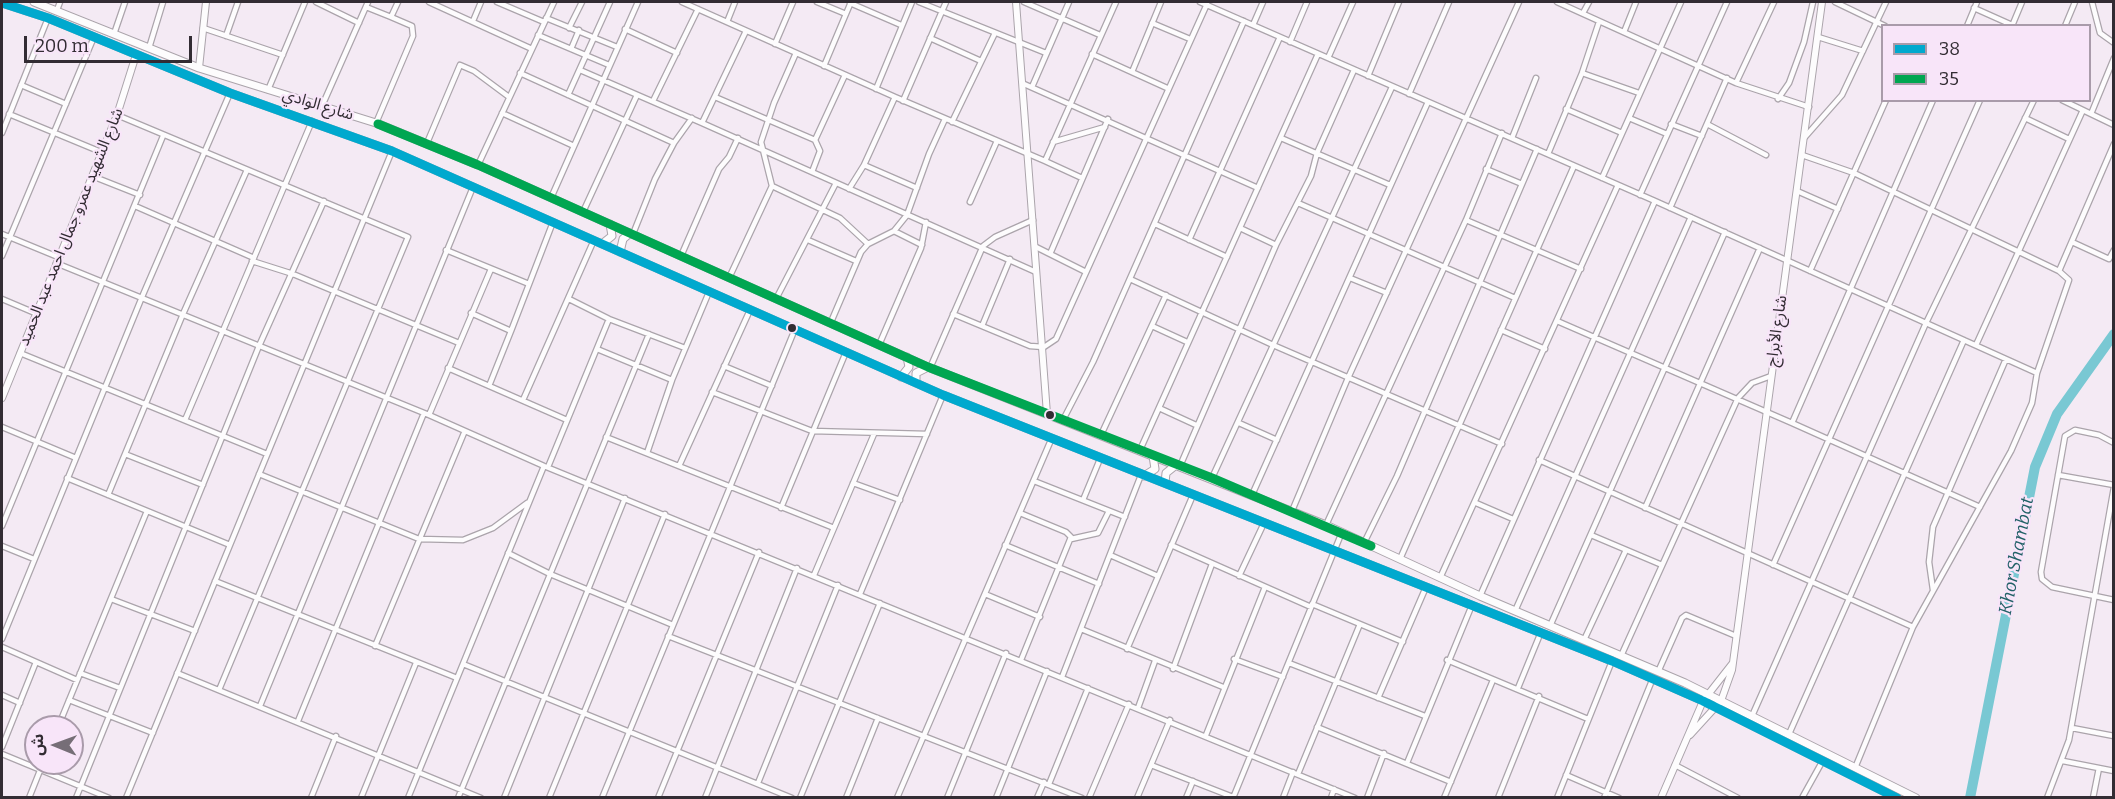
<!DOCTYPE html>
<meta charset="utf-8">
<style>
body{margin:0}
#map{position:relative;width:2115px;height:799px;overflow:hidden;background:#f4eaf4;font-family:Bitter,"Noto Sans Arabic",serif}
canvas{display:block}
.frame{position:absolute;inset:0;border:3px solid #322c33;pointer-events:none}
.legend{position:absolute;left:1881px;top:24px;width:210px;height:78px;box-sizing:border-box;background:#f8e5f9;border:2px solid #a99baa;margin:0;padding:8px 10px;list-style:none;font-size:18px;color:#322c33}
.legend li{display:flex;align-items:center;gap:12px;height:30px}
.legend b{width:30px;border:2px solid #a99baa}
.north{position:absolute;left:24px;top:715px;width:60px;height:60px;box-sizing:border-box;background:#f8e5f9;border:2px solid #a99baa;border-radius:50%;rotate:271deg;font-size:16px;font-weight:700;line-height:24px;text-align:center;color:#322c33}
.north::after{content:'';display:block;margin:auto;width:21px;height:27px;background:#766e77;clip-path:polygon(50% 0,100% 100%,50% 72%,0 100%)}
.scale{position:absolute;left:24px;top:36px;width:168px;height:27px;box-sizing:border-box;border:3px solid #322c33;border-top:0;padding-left:8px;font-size:18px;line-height:21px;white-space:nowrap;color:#322c33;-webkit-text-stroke:4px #f8e5f9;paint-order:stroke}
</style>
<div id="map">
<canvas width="2115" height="799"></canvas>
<div class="frame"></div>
<ul class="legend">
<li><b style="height:8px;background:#00a9ce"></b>38</li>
<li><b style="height:8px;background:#00a651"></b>35</li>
</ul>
<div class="north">ش</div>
<div class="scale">200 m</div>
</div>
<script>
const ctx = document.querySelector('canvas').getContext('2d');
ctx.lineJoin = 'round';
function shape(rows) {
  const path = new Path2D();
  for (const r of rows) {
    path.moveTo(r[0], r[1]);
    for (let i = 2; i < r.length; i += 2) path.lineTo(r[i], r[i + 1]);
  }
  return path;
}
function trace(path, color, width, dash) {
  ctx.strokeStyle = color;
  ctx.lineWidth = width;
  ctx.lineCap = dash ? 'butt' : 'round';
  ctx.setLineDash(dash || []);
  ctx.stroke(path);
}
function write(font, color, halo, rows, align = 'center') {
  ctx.font = font + ' Bitter,"Noto Sans Arabic",serif';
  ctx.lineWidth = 4.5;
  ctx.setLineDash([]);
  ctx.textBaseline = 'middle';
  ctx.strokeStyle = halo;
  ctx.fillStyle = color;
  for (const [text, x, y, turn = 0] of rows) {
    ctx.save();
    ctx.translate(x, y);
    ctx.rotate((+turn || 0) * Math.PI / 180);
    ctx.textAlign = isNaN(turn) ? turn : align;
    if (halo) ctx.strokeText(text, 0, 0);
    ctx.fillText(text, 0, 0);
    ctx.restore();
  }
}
trace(shape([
 [1970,798,2035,467,2057,414,2114,334]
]), '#79c8d3', 10);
const minor = shape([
 [316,2,359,23],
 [429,2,532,49],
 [497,2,544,22],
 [682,2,895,97,1045,161,1116,2],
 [817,2,846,14],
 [919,2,1046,53],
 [1024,2,1100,35],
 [1200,2,1655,201,2037,373],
 [1557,2,1736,83,1809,107],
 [1835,2,1885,26],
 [2092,2,2100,33,2114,43],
 [850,3,901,25],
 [366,7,391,17,398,2],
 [1974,8,2012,25],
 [57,10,60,2],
 [1583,13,1589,2],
 [546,18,617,47],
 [473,21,481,2],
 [727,22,735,2],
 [1152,23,1190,39],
 [1253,25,1263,2],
 [1967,26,1977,2],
 [2012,26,2022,2],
 [2065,26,2075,2],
 [203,28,283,55],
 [569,28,582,2],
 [625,29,677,53],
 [1624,32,1636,2],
 [114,34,125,2],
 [538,35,609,65],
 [226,36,238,2],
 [1818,37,1863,51],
 [930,38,981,61],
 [1290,42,1307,2],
 [775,44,793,2],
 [149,48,163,2],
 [571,49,579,30],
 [1092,54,1167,88],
 [1328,58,1353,2],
 [824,66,851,2],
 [580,70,702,123,746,31],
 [1132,72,1161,2],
 [520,73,674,143],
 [1582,73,1639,93],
 [1368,76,1399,2],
 [1736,83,1774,2],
 [1024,84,1258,188],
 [21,85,66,104],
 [1032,87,1069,2],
 [876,89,912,2],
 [268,90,305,2],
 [1409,94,1449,2],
 [568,95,610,2],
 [715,97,815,140,820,151,812,172],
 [895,97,864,165,917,188],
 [1778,99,1789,83,1804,42,1813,2],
 [2062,100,2114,125],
 [653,101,698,9],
 [903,101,946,2],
 [322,106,368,2],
 [1566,109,1622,133],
 [502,113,574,146],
 [9,114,101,152],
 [2091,114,2114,58],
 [117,115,408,237,219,690],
 [1629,118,1667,134],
 [2025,118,2069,139],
 [952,122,995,33],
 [376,123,413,36,412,26,391,17],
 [702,123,1036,272],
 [1671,124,1702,136],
 [1707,124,1766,155],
 [2,133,48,18],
 [1805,137,1842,95,1886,2],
 [1281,138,1390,185],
 [1512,138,1536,78],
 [815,140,845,75],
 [1053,142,1105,127],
 [427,143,460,65,474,71,509,97],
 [1548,154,1582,73,1599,22],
 [1802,155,1854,173,2059,271,2069,280,2037,373,2032,403,2011,451,1913,627,1855,768],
 [1045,161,1082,178],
 [478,165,554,2],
 [1486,169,1522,184],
 [92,176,140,195],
 [1602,178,1681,2],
 [772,186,840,218,868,244],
 [849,189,864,165],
 [1797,191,1838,209],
 [1640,195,1727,2],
 [551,198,638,2],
 [970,202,997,141],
 [1298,203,1515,298],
 [135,206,254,258],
 [1670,208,1727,78],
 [583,212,637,95],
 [1466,220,1581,269],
 [1155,224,1227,257],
 [1240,228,1276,245],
 [894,231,922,245],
 [2,234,58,257],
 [633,234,655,179,674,143,692,118],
 [808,240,856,261],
 [1189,240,1280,37],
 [2072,242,2109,259,2114,250],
 [1036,247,1050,254],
 [446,250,529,284],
 [2,256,94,37],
 [681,256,719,169,729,157,738,138],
 [252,261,293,274,459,343],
 [56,263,429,415,544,466,1355,798],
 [1084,271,1050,254,1108,119],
 [1810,271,1886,100],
 [2059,271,2114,144],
 [729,278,772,186,761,142,774,103,796,53],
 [1350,278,1387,293],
 [1130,279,1273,345,1502,444],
 [2,299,35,313],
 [569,299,609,319,685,348],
 [776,299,836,183],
 [471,313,511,331,489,386],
 [953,314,1030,346,1044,347,1056,339,1207,4],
 [1557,321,1792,423,1933,100],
 [831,322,861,252,868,244,894,231,907,215,929,154,945,119],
 [982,326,1010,259],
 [1152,326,1187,342],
 [1501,330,1545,349],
 [511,331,553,222],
 [879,345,921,248,926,222],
 [1976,345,2083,110],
 [597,349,672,380],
 [20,353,267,454],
 [724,366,772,386],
 [448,368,567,420],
 [930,368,983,246,995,237,1033,220],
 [712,392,812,431,927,434],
 [523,400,594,240],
 [1159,408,1196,425],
 [429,415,491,269],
 [185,420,312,121],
 [1063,420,1093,362,1244,21],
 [1239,423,1277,440],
 [1792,423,1980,507],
 [2,427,76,458],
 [1101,435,1166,295],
 [606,437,834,528],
 [2114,443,2099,435,2075,430,2065,436,2041,572,2042,579,2052,587,2114,600],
 [1140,450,1318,54],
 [647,453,672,380,709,292],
 [125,454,203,485],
 [1539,460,1913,627],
 [679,466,750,310],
 [1180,466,1276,245,1311,176,1317,153,1354,70],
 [548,467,609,319],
 [259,474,419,539,463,540,493,528,527,503],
 [2058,475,2114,485],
 [67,478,230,545],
 [1212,478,1392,87],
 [1034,481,1125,517],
 [853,483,900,500],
 [108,495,183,314,247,170],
 [1252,495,1428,102],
 [1083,500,1100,459],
 [1476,503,1513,519],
 [781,508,846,352],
 [1645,508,1760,248],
 [1292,511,1348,378,1519,2],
 [1020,513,1066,532,1071,537,1021,660],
 [1326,525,1466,220,1502,133],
 [2,526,163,136],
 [1591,535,1662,565],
 [1071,539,1098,533,1109,511],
 [1364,543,1397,476,1537,149],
 [1005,545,1099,584],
 [1171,545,1311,607],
 [2,546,34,559],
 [508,553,550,574,673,625],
 [1110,555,1158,576],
 [1400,559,1574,166],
 [1773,565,1980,100],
 [814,575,874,434],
 [1239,576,1264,523],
 [1440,578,1618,185],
 [215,581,457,678],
 [1933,590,1929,562,1933,527,2006,359],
 [860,594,943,395],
 [985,594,1040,617],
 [1480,596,1655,201],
 [111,599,195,631],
 [1312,604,1403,642],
 [1515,611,1691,217],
 [1550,626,1725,232],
 [1081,629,1223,687],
 [668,636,1082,798],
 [2,639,142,297,230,93],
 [1584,640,1626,550],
 [375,646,464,433],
 [2,647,77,680],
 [1127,649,1193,495],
 [1621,656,1738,398,1752,383,1771,376],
 [1234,659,1283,677],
 [1447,660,1588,719],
 [1289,663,1425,716],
 [463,664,792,798],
 [1173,669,1212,564],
 [1658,672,1682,618,1686,615,1736,636],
 [80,673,120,688],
 [177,673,481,798],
 [1062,677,1141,475],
 [1518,688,1541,632],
 [2,695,20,703],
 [1378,698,1426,587],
 [69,700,153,733],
 [260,706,473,187],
 [1138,708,1155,661],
 [1752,716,1926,323,2034,100],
 [298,721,424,413],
 [58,727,147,511],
 [1317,727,1451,782],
 [2072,728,2114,736],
 [1789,734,1964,340],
 [1206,735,1265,587],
 [2,747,36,662],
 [2,754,109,798],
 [2063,761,2114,771],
 [1407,763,1472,605],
 [1151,765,1233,797],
 [1675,765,1738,798],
 [1298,774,1360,624],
 [1566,775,1619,798],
 [758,783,838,585],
 [1049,784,1088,688],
 [29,798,43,763],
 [76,798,259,346,324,201],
 [126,798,392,151],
 [311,798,336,736],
 [361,798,416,663],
 [408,798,544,466],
 [458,798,649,334],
 [504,798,625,498],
 [549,798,665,514],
 [602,798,795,329],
 [658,798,759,552],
 [705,798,797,568],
 [800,798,880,603],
 [846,798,878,718],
 [897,798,1051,440],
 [947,798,1006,653],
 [996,798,1047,671],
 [1037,798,1044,782],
 [1089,798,1129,704],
 [1137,798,1170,720],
 [1186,798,1193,781],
 [1233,798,1342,532],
 [1283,798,1293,772],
 [1331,798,1334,789],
 [1367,798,1384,753],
 [1444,798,1493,680],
 [1498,798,1539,696],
 [1557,798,1612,661],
 [1604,798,1653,678],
 [1802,798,1822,762],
 [2047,798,2069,740,2114,487],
 [2093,798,2099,768]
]);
const tertiary = shape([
 [1016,2,1047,414],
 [199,68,206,2],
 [2,398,117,115,136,55],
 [1690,735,1721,701,1732,670,1822,2],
 [1661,798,1703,701,1732,664]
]);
const secondary = shape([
 [34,2,199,68,376,123,478,165,928,367,1326,525,1480,596,1685,683,1916,798],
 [2,3,48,18,230,93,392,151,943,395,1612,661,1703,701,1897,798],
 [602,244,612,236,610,224],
 [620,252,623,239,630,233],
 [901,377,909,367,907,357],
 [916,383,916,373,928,367],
 [1144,476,1155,469,1153,456],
 [1165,483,1166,473,1176,465]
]);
trace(minor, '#aba4ab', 7);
trace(tertiary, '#aba4ab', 8);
trace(secondary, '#aba4ab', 9);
trace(minor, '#fdfcfd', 4.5);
trace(tertiary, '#fdfcfd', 6);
trace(secondary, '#fdfcfd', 7);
trace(shape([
 [2,3,48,18,230,93,392,151,943,395,1612,661,1703,701,1897,798]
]), '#00a9ce', 9);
trace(shape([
 [378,124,478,165,928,367,1212,478,1371,546]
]), '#00a651', 9);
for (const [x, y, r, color] of [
 [792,328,5,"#322c33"],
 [1050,415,5,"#322c33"]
]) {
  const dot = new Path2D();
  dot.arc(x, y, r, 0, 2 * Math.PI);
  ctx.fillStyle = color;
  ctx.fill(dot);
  trace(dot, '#f8e5f9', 2);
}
write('16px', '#322c33', '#f8e5f9', [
 ["شارع الوادي",318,105,17],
 ["شارع الشهيد عمرو جمال احمد عبد الحميد",71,227,-68],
 ["شارع الأبراج",1777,331,-82]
]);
write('italic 18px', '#216167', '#f8e5f9', [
 ["Khor Shambat",2017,556,-79]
]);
</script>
